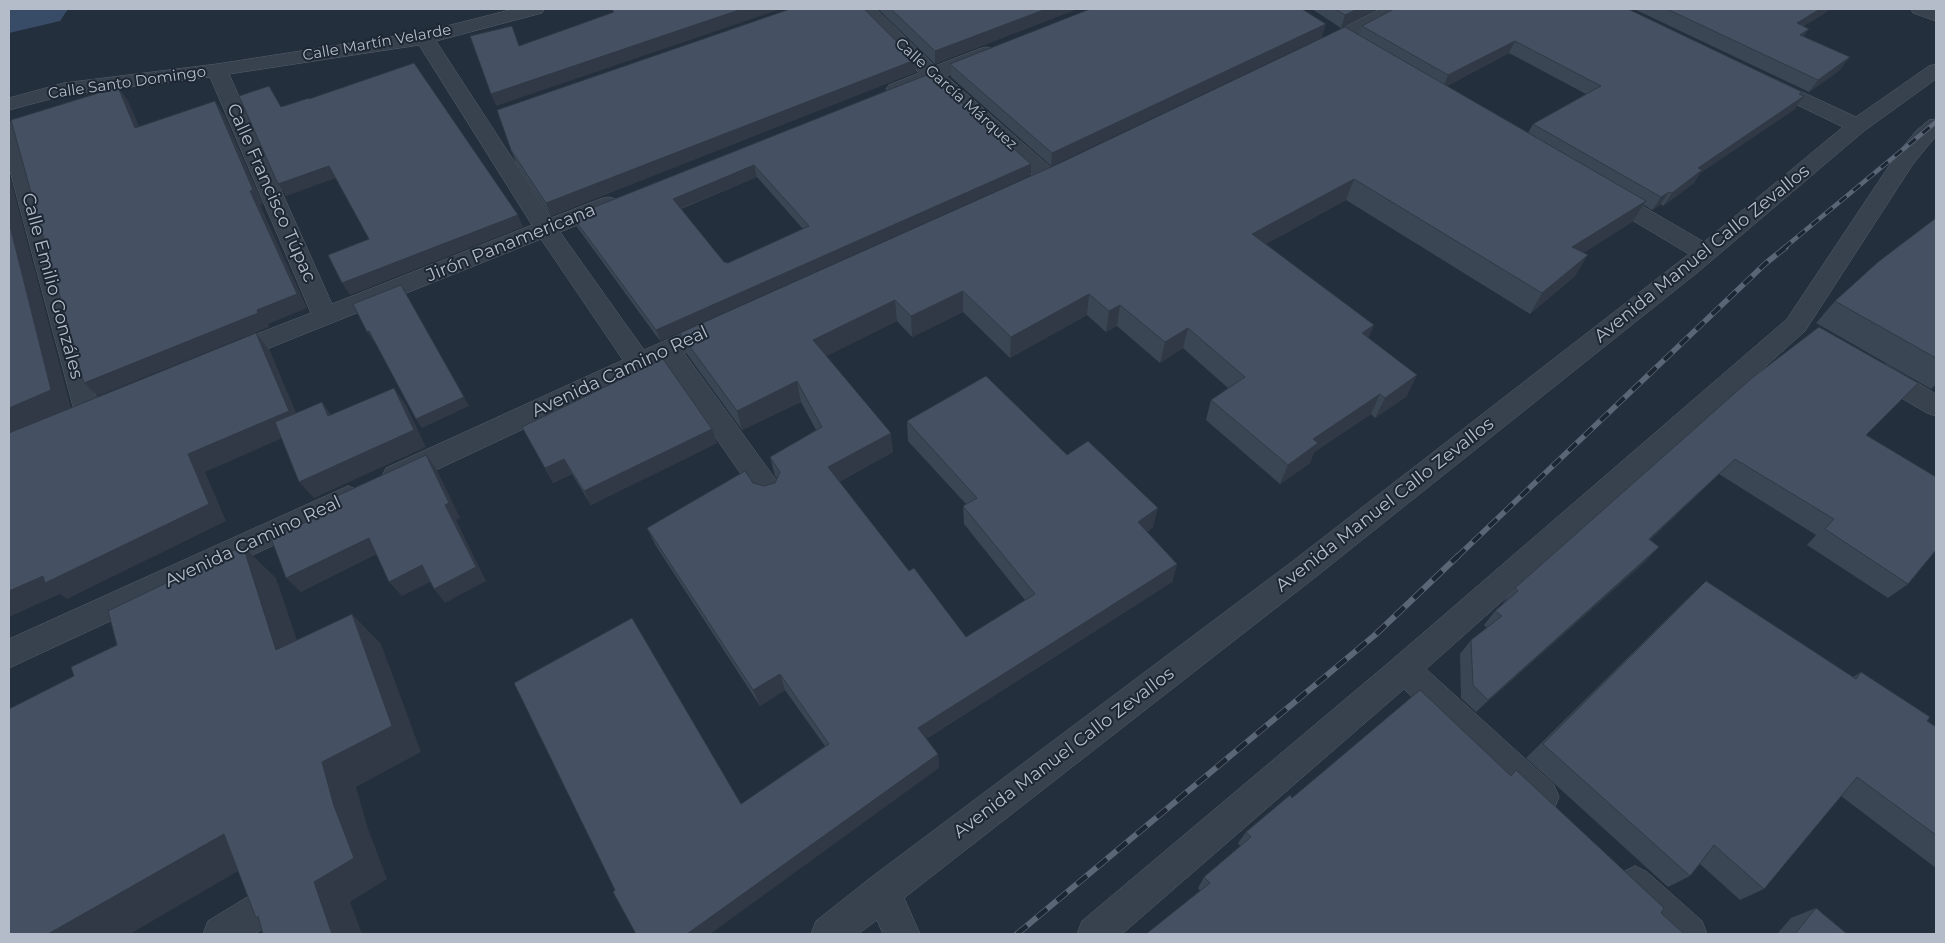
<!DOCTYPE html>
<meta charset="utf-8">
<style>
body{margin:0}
#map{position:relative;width:1945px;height:943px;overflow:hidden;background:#242f3e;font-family:Montserrat,sans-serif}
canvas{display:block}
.frame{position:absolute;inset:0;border:10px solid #b4bcc9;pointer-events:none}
</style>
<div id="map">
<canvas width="1945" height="943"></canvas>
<div class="frame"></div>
</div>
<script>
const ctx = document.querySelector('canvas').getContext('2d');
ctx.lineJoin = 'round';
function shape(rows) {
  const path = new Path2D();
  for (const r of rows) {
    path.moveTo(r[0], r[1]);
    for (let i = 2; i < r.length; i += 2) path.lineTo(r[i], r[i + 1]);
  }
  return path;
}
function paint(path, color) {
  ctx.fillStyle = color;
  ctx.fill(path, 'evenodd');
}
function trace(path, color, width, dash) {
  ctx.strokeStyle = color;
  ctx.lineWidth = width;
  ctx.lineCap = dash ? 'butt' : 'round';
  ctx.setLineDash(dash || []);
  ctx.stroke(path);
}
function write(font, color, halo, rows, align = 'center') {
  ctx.font = font + ' Montserrat,sans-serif';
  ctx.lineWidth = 4;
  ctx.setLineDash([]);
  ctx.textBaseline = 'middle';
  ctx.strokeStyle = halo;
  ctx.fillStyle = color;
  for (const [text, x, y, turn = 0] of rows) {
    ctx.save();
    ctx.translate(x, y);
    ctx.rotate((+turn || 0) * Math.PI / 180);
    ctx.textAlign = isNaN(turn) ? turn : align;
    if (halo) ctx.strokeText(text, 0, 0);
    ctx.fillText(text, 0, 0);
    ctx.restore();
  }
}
paint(shape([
 [9,9,68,9,60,21,9,33,9,9]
]), '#394c67');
const minor = shape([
 [514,9,544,9,542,13,436,41,551,218,600,199,608,197,616,199,619,204,616,209,560,232,644,350,709,321,718,318,727,321,730,327,727,333,684,353,779,484,783,492,779,500,769,503,759,500,664,363,406,484,396,487,386,484,382,476,386,468,623,360,541,239,227,365,218,363,214,356,218,349,311,313,210,77,65,95,9,110,9,98,64,83,217,64,423,32,514,9],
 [419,45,532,225,332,304,229,74,419,45],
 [856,9,876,9,935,66,979,49,986,47,993,49,996,53,993,57,946,76,1057,173,1060,178,1057,183,1049,185,1041,183,930,83,903,93,896,95,889,93,886,89,889,85,919,73,856,9],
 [1380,9,1403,9,1401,13,1326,52,1319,54,1312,52,1309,48,1312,44,1380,9],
 [1911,9,1936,9,1936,21,1913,13,1911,9],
 [1936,64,1936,79,1864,131,1698,272,1313,579,904,898,920,934,883,934,877,920,858,934,811,934,816,921,869,879,1293,561,1689,254,1597,199,1594,194,1597,189,1605,187,1613,189,1704,242,1843,127,1760,87,1757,83,1760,79,1767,77,1774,79,1856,117,1929,66,1936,64],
 [1936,119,1936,136,1913,164,1805,331,1426,669,1554,785,1559,797,1554,809,1542,814,1530,809,1404,689,1122,934,1077,934,1082,921,1393,659,1787,319,1897,154,1916,131,1929,120,1936,119],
 [9,122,16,124,20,129,101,414,97,421,88,424,79,421,75,414,9,167,9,122],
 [1878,362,1887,365,1936,394,1936,416,1927,413,1869,379,1865,372,1869,365,1878,362],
 [348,486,358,490,362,498,358,506,9,668,9,639,348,486],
 [1635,866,1647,872,1702,921,1707,934,1663,934,1623,896,1617,884,1623,872,1635,866],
 [262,891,275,896,280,909,275,922,254,934,203,934,208,921,249,896,262,891]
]);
trace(minor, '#565f6c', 1);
paint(minor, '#38414e');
const railFar2 = shape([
 [1784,248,1936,122]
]);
const railFar1 = shape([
 [1457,557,1766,263,1786,247]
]);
const rail = shape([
 [1017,934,1375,635,1458,556]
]);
trace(railFar2, '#5a6575', 4.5);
trace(railFar1, '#5a6575', 5.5);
trace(rail, '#5a6575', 6);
trace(railFar2, '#1d2633', 3, [9]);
trace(railFar1, '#1d2633', 4, [11]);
trace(rail, '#1d2633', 4.5, [13]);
paint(shape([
 [878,9,1077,9,935,64],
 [1312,9,1377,9,1341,28],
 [1394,9,1802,92,1800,94,1795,109,1700,173,1694,183,1663,206,1661,204,1652,210,1644,205,1632,222,1583,253,1575,276,1530,314,1346,200,1266,244,1374,325,1368,338,1407,396,1375,418,1371,414,1314,452,1310,463,1280,484,1206,420,1211,400,1228,388,1183,348,1160,363,1117,326,1106,332,1087,315,1010,358,963,312,912,337,897,321,826,356,893,452,839,482,909,571,966,637,1025,600,964,524,963,506,966,504,908,441,907,421,1067,455,1153,527,1147,532,1177,564,1172,582,926,739,938,754,939,768,741,804,825,746,785,690,760,706,656,546,647,528,753,483,764,486,775,483,777,478,775,476,770,457,816,430,801,402,742,430,687,354,680,333,1359,35,1362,26],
 [1509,53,1586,94,1533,124,1528,133,1447,86],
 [1634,9,1831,9,1804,26,1804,36,1840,70,1809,92],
 [1322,37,1051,166,951,77,950,64],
 [915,60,916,72,551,216,516,163,511,150],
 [929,74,1031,175,660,341,577,227,572,216],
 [757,177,803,229,728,263,724,262,681,209],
 [1936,218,1936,384,1931,389,1816,323,1835,301],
 [1752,378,1908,584,1888,598,1807,545,1816,535,1719,474,1650,540,1645,562,1476,712,1461,698,1460,654,1471,640,1487,628,1484,625,1495,611,1504,603,1503,603,1515,588],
 [522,427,717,443,591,505,572,474,553,483],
 [1706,581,1853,677,1861,672,1936,727,1936,868,1841,796,1764,889,1740,900,1700,864,1690,876,1668,887,1526,758,1688,598],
 [1516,770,1664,908,1200,891,1198,888,1204,877,1240,846,1238,843,1246,832,1292,798,1511,775],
 [1816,908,1847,934,1777,934,1791,918]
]), '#3b4654');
paint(shape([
 [742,9,781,9,496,106,491,94],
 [1046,9,1077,9,935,64,935,51],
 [1357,9,1377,9,1341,28,1345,15],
 [1820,9,1831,9,1788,36,1797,23],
 [1326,24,1322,37,1051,166,1052,153],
 [1809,29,1800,41,1800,35],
 [1515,41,1509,53,1443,88,1448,75],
 [1850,57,1840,70,1809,92,1818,80],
 [915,60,916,72,551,216,546,203],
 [118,87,128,101,146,142,135,128],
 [1802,92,1793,104,1804,96,1795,109,1700,173,1694,183,1663,206,1672,193,1698,168],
 [215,101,224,115,263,204,260,205,307,308,268,324,269,327,98,396,84,383,257,310,250,191],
 [1031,164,1031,175,660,341,656,330],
 [754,165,757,177,676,210,673,199],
 [329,166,336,178,286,196,278,184],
 [9,173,71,408,9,434],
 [1354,179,1346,200,1246,255,1252,234],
 [1669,192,1661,204,1652,210,1661,197],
 [1646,201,1632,222,1560,268,1572,247],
 [518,215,523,227,350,295,342,283],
 [1588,255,1575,276,1530,314,1542,293],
 [963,291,963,312,912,337,911,316],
 [1089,294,1087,315,1010,358,1011,337],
 [406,295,469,406,422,428,416,419],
 [895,300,897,321,816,361,813,340],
 [1120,305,1117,326,1106,332,1109,311],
 [1374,325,1365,346,1362,333],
 [1188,328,1183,348,1160,363,1165,342],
 [369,331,375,340,373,341,367,332],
 [256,333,270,351,303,429,205,472,226,521,67,599,60,594,9,617,9,591],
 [1417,375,1407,396,1375,418,1385,398],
 [797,381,801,402,742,430,737,411],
 [394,388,406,405,426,447,314,498,299,482],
 [1380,394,1371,414,1314,452,1310,463,1280,484,1288,465,1313,439],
 [322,402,335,420,328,416],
 [712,429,717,443,591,505,584,491],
 [891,433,893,452,831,486,828,467],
 [426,455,437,470,460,518,456,520,486,581,445,603,434,589,445,505],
 [564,459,572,474,553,483,545,468],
 [1735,459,1719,474,1635,554,1649,539],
 [1158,508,1153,527,1134,541,1138,522],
 [369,538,381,552,301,592,286,578],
 [243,546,276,578,310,679,276,650],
 [1659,547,1645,562,1476,712,1488,700],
 [1177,564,1172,582,919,743,918,728],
 [422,565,434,580,402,596,389,582],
 [352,614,381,644,421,752,356,787,368,829,387,879,350,902,362,934,332,934,314,882,334,806,322,762],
 [780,674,785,690,760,706,753,690],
 [938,754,939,768,710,934,687,934],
 [224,834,264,856,130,934,48,934]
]), '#303945');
const building = shape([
 [611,9,742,9,491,94,470,36,512,26,519,46,614,12,611,9],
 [790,9,864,9,915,60,546,203,511,150,497,110,790,9],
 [891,9,1046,9,935,51,891,9],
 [1090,9,1302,9,1326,24,1052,153,950,64,1090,9],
 [1335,9,1357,9,1345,15,1335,9],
 [1394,9,1628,9,1802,92,1799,94,1804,96,1698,168,1702,170,1672,193,1669,192,1661,197,1533,124,1601,86,1515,41,1448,75,1362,26,1394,9],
 [1667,9,1820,9,1797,23,1809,29,1800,35,1850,57,1818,80,1667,9],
 [1345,27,1646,201,1572,247,1588,255,1542,293,1354,179,1252,234,1374,325,1362,333,1417,375,1385,398,1380,394,1313,439,1318,443,1288,465,1211,400,1245,377,1188,328,1165,342,1120,305,1109,311,1089,294,1011,337,963,291,911,316,895,300,813,340,891,433,828,467,909,571,914,568,966,637,1035,594,963,506,977,498,907,421,986,376,1067,455,1088,441,1158,508,1138,522,1177,564,918,728,938,754,687,934,636,934,613,892,615,890,514,683,632,618,741,804,829,744,780,674,753,690,647,528,745,471,753,483,764,486,775,483,780,472,770,457,822,427,797,381,737,411,680,333,1060,163,1345,27],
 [414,63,518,215,342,283,328,255,369,239,329,166,278,184,239,96,269,86,281,107,309,98,309,99,414,63],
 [929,74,1031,164,656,330,572,216,929,74],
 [754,165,809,226,728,263,724,262,673,199,754,165],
 [118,87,135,128,215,101,253,190,250,191,297,294,257,310,258,313,84,383,11,120,118,87],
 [1936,218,1936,358,1835,301,1878,262,1936,218],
 [9,222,51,390,9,408,9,222],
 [401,285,464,397,416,419,369,331,367,332,353,304,401,285],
 [1819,327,1918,383,1866,435,1936,477,1936,550,1908,584,1825,529,1834,519,1735,459,1649,539,1659,547,1488,700,1473,685,1471,640,1502,616,1495,611,1518,591,1515,588,1752,378,1819,327],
 [256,333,289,411,188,454,209,504,45,583,43,576,9,591,9,433,256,333],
 [663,359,712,429,584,491,564,459,545,468,522,427,663,359],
 [394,388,414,430,299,482,275,422,322,402,328,416,394,388],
 [426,455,449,503,445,505,476,567,434,589,422,565,389,582,369,538,286,578,271,538,315,518,311,508,426,455],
 [243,546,276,650,352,614,392,726,322,762,334,806,354,858,314,882,332,934,263,934,258,916,256,918,224,834,48,934,9,934,9,709,74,676,71,667,117,645,108,611,243,546],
 [1706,581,1856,679,1861,672,1930,717,1927,721,1936,727,1936,835,1857,777,1764,889,1714,845,1690,876,1543,744,1706,581],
 [1420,690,1511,776,1516,770,1664,908,1661,913,1684,934,1146,934,1210,883,1204,877,1251,837,1246,832,1290,795,1292,798,1420,690],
 [1816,908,1847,934,1795,934,1816,908]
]);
paint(building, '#455162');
trace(building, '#303945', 1);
write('15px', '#b4bcc9', '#1d2633', [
 ["Calle Martín Velarde",377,43,-10],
 ["Calle Santo Domingo",127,83,-8],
 ["Calle García Márquez",956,94,42]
]);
write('18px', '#b4bcc9', '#1d2633', [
 ["Calle Francisco Túpac",271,193,66],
 ["Jirón Panamericana",511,243,-22],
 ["Avenida Manuel Callo Zevallos",1702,254,-39],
 ["Calle Emilio Gonzáles",52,286,75],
 ["Avenida Camino Real",620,372,-25],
 ["Avenida Manuel Callo Zevallos",1385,505,-38],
 ["Avenida Camino Real",253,542,-25],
 ["Avenida Manuel Callo Zevallos",1064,753,-37]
]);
</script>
